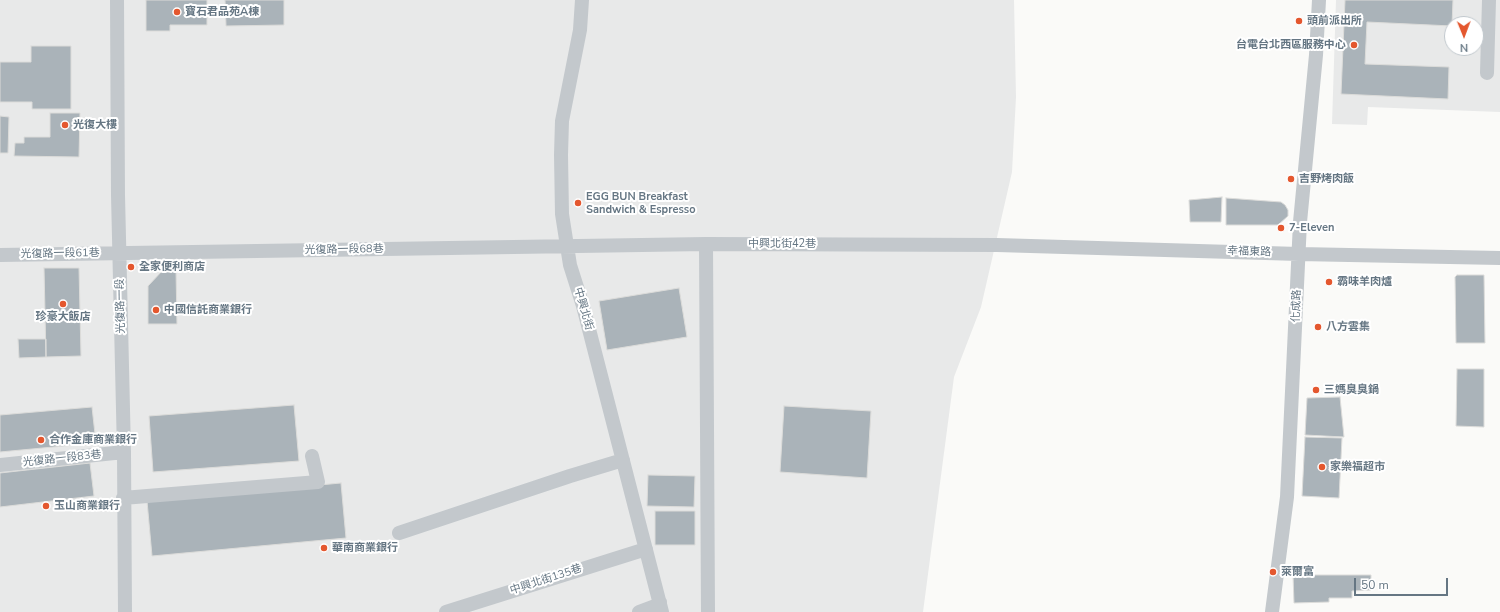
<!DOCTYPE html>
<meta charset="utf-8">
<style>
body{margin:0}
#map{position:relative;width:1500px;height:612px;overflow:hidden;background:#fafaf8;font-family:"Nunito Sans",sans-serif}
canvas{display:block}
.north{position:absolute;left:1444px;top:16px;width:40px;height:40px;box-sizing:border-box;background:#fff;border:1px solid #c1c8cd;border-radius:50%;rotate:179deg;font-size:11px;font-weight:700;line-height:16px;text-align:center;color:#657683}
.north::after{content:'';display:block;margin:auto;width:14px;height:18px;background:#e4572e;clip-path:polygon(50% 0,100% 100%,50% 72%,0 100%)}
.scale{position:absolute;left:1354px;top:578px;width:94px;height:18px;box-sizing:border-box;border:2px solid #657683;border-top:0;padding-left:5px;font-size:12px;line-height:14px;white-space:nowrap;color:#657683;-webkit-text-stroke:3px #fff;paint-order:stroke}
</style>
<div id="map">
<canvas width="1500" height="612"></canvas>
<div class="north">N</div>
<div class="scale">50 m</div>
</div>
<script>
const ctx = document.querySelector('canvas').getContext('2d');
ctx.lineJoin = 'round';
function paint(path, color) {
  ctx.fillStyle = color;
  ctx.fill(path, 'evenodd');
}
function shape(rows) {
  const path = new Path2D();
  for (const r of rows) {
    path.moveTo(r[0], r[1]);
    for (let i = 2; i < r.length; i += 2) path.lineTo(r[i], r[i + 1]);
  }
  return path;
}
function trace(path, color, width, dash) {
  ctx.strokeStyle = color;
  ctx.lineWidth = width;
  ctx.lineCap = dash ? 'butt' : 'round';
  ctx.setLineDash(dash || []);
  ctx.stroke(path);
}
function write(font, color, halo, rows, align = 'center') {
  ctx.font = font + ' "Nunito Sans","Noto Sans TC",sans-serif';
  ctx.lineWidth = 4;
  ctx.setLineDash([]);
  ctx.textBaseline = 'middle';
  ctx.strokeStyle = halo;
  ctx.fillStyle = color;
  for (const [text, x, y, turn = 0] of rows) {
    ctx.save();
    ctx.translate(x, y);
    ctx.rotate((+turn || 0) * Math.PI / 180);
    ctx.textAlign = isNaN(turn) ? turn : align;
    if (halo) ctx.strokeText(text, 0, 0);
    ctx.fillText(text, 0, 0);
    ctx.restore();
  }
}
paint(shape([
 [0,0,1014,0,1016,97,1012,172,981,307,954,377,923,612,0,612],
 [1336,0,1500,0,1500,112,1368,107,1367,125,1332,124],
 [1452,24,1476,24,1476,48,1452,48]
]), '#e8e9e9');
const building = shape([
 [146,0,207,0,207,25,170,25,170,31,146,31,146,0],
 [225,0,284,0,284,25,226,26,225,0],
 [1345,0,1453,0,1452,26,1367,22,1365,64,1449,67,1448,99,1341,94,1345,0],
 [31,46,71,46,71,109,32,109,32,102,0,102,0,62,31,62,31,46],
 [50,113,80,113,79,157,14,156,15,143,24,143,24,137,50,137,50,113],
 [0,116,9,117,8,153,0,153,0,116],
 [1222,197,1221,222,1190,222,1189,200,1222,197],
 [1226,198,1281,202,1285,205,1288,210,1288,216,1278,225,1226,225,1226,198],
 [44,268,79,268,81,356,46,357,44,268],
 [163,270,176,270,177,324,148,324,148,286,163,270],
 [1457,275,1484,275,1485,343,1456,343,1455,277,1457,275],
 [679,288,687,337,607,350,599,301,679,288],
 [18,339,46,339,46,357,19,358,18,339],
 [1457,369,1484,369,1484,427,1456,426,1457,369],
 [1340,397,1344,437,1305,435,1307,398,1340,397],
 [294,405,299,461,153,472,149,416,294,405],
 [784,406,871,411,867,478,780,472,784,406],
 [92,407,96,443,0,452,0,415,92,407],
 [1305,437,1342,438,1339,498,1302,496,1305,437],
 [90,463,94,496,0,507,0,473,90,463],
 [648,475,695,476,694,507,647,506,648,475],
 [341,483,346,538,152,556,147,501,341,483],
 [655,511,695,511,695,545,655,545,655,511],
 [1293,575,1371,575,1371,590,1352,591,1352,598,1329,598,1329,602,1294,603,1293,575]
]);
paint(building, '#aab3b9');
trace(building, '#dcdcda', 1);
trace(shape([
 [117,0,118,195,124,452,125,612],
 [582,0,580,30,562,121,561,155,562,214,570,265,583,306,662,612],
 [1487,73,1489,0],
 [706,244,708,612],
 [0,255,706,244,997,245,1299,254,1500,258],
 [0,465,124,452],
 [123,498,318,482,312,456],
 [399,533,570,476,623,460],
 [446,612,646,549],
 [639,612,655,606,660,602],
 [1272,612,1287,497,1300,222,1316,55,1319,0]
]), '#c3c8cc', 14);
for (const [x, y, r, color] of [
 [177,12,4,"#e4572e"],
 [1299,21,4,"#e4572e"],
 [1354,45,4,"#e4572e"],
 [65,125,4,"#e4572e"],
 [1291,179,4,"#e4572e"],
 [578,203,4,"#e4572e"],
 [1281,228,4,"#e4572e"],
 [131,267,4,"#e4572e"],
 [1329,282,4,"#e4572e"],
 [63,304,4,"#e4572e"],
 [156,310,4,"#e4572e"],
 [1318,327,4,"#e4572e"],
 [1316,390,4,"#e4572e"],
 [41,440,4,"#e4572e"],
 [1322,467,4,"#e4572e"],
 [46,506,4,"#e4572e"],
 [324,548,4,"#e4572e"],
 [1273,572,4,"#e4572e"]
]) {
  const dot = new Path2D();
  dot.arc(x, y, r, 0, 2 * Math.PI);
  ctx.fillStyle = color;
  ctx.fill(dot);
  trace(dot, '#fff', 1.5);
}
write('bold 11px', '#657683', '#fff', [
 ["寶石君品苑A棟",185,12],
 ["頭前派出所",1307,21],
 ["台電台北西區服務中心",1346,45,"right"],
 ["光復大樓",73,125],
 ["吉野烤肉飯",1299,179],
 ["EGG BUN Breakfast",586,197],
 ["Sandwich & Espresso",586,210],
 ["7-Eleven",1289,228],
 ["全家便利商店",139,267],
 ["霸味羊肉爐",1337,282],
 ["中國信託商業銀行",164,310],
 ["珍豪大飯店",63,317,"center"],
 ["八方雲集",1326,327],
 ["三媽臭臭鍋",1324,390],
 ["合作金庫商業銀行",49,440],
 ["家樂福超市",1330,467],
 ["玉山商業銀行",54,506],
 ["華南商業銀行",332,548],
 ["萊爾富",1281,572]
], 'left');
write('11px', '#657683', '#fff', [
 ["中興北街42巷",782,244],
 ["光復路一段68巷",344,250,-1],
 ["幸福東路",1249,252,2],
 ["光復路一段61巷",60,254,-1],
 ["光復路一段",121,306,-91],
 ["化成路",1297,306,-88],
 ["中興北街",583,309,74],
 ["光復路一段83巷",62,459,-6],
 ["中興北街135巷",546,580,-18]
]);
</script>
